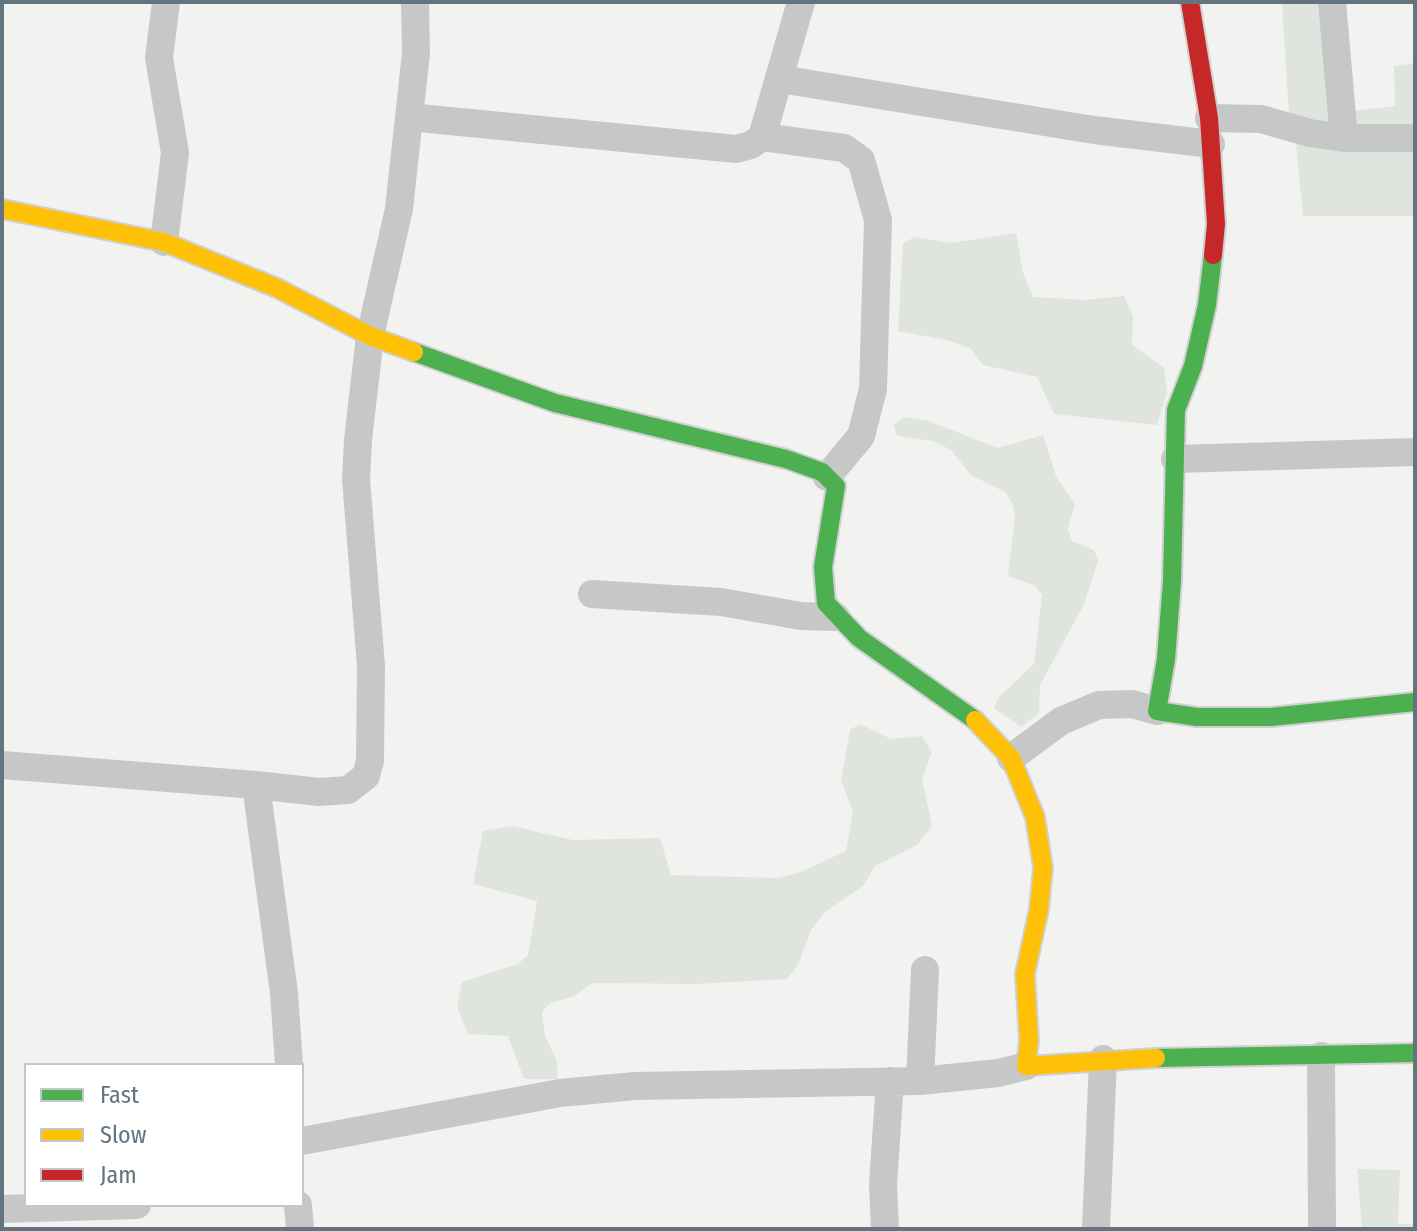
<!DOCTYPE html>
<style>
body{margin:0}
#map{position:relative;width:1417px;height:1231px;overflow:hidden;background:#f2f2f0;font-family:"Fira Sans Condensed",sans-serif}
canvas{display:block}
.frame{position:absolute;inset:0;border:4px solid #64747f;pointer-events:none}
.legend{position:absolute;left:24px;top:1063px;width:280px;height:144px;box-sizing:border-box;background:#fff;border:2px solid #c1c7cc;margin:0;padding:10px 14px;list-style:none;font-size:24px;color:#64747f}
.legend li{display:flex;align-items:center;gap:16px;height:40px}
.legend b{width:40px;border:2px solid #c1c7cc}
</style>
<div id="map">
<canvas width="1417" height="1231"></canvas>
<div class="frame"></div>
<ul class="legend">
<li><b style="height:10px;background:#4caf50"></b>Fast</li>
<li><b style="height:10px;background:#ffc107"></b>Slow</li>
<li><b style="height:10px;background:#c62828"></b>Jam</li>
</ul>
</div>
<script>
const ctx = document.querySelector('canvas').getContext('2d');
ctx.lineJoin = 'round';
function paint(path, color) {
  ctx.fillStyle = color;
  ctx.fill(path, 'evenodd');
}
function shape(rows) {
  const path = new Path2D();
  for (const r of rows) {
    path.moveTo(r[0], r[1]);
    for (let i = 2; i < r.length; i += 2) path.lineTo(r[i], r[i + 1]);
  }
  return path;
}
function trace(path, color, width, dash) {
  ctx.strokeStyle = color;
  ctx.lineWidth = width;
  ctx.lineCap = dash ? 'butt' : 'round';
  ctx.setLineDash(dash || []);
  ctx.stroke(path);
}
paint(shape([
 [1282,2,1341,2,1353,111,1395,106,1394,66,1415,63,1415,216,1303,216,1296,144,1289,115],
 [1016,233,1023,273,1033,297,1085,300,1124,296,1133,316,1132,345,1164,368,1167,392,1157,425,1054,414,1037,377,983,365,970,348,946,340,898,331,903,244,914,237,951,243],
 [904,417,929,421,997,448,1043,435,1056,476,1075,504,1068,529,1072,541,1094,550,1098,561,1084,604,1040,685,1039,713,1021,727,994,708,999,697,1034,664,1042,595,1035,586,1008,576,1015,515,1012,503,1005,492,971,475,951,450,933,441,897,436,894,425],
 [860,724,891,739,922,736,932,752,922,779,932,826,917,845,875,866,863,886,825,912,811,930,798,965,787,979,695,984,592,983,574,996,549,1004,542,1012,545,1036,557,1061,558,1079,524,1079,508,1036,468,1034,457,1007,462,982,518,964,528,955,537,901,473,884,483,831,512,826,573,840,660,838,671,875,778,878,801,872,846,851,853,812,841,780,850,730],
 [1357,1169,1400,1170,1398,1224,1415,1224,1415,1229,1362,1229]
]), '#e0e4de');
const fast = shape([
 [1213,255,1207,305,1193,366,1176,410,1172,581,1166,659,1157,711,1197,717,1271,717,1415,702],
 [414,352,555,403,786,459,822,472,836,486,823,567,826,603,859,638,975,720],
 [1156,1058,1415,1053]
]);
const slow = shape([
 [2,209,164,242,277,288,370,336,414,352],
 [975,720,1011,758,1035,817,1043,868,1039,909,1025,974,1029,1041,1026,1066,1156,1058]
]);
const jam = shape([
 [1190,2,1209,118,1216,224,1213,255]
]);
trace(fast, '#cfd0d0', 22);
trace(slow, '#cfd0d0', 22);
trace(jam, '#cfd0d0', 22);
trace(shape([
 [1332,2,1344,138],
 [780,79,1094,130,1211,144],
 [409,117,736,149,751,145,762,137,801,2],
 [1209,118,1261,119,1310,133,1344,138,1415,138],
 [762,137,844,148,861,160,878,220,873,389,861,436,827,477],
 [164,242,175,153,159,58,166,2],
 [1175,459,1415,452],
 [592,594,721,602,801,616,836,617],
 [1011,758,1061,721,1099,705,1132,704,1157,711],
 [2,765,256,785,284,993,289,1065],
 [256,785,319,792,348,790,366,776,370,761,371,666,356,479,358,440,370,336,399,209,416,53,415,2],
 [1321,1056,1322,1229],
 [920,1081,925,970],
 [302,1141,560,1093,635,1086,920,1081,998,1073,1026,1066],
 [298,1205,300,1229],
 [2,1209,137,1205],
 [885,1229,883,1184,890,1081],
 [1096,1229,1103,1059]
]), '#c6c8c8', 28);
trace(fast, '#4caf50', 18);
trace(slow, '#ffc107', 18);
trace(jam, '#c62828', 18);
</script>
